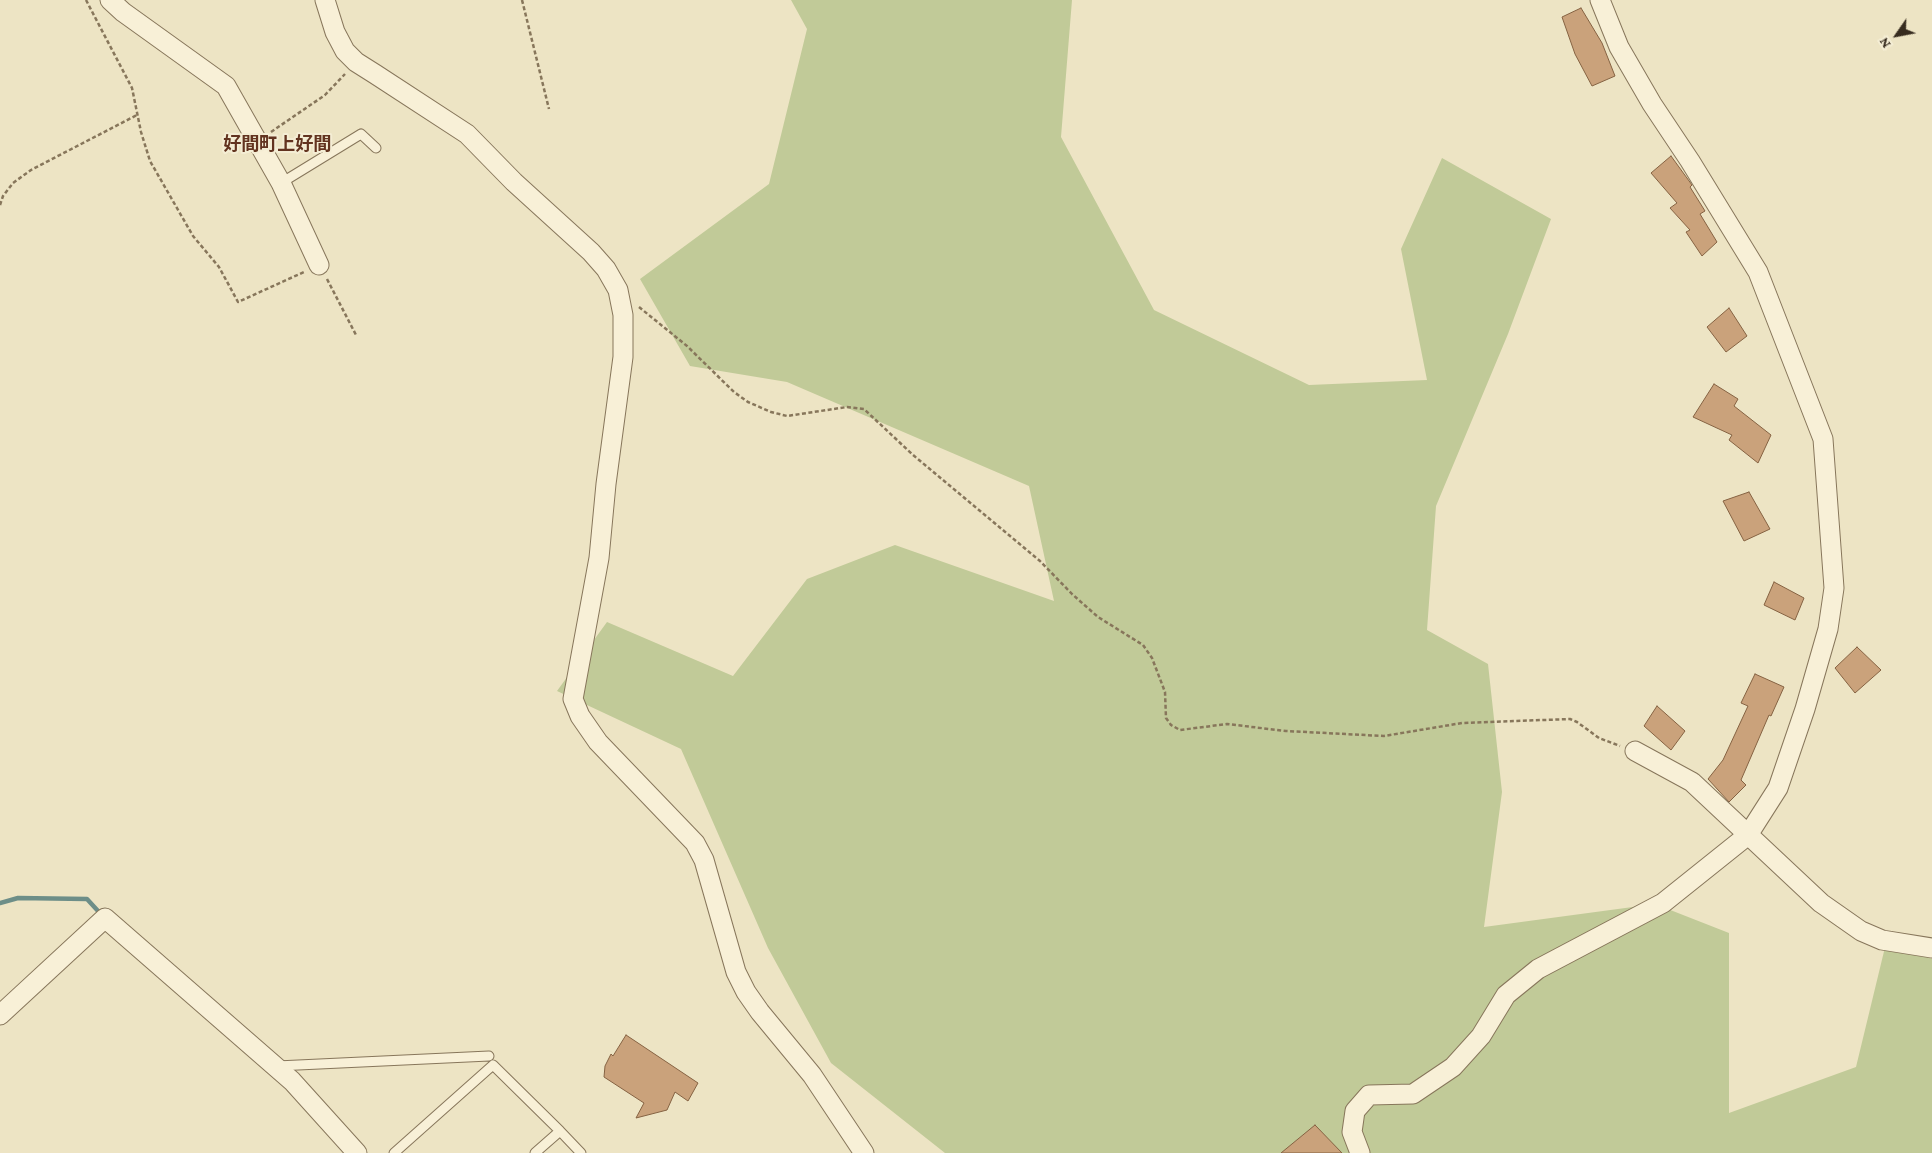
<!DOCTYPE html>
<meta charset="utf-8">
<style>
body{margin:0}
#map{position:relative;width:1932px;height:1153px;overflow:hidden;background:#ede4c4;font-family:"Crimson Pro",serif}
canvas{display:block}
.north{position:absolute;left:1872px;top:10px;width:50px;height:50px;-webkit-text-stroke:4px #f4edd4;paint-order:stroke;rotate:237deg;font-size:14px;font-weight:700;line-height:20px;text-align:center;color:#372c1f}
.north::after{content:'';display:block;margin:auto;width:18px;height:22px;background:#372c1f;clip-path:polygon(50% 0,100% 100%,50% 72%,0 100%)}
</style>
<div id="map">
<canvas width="1932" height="1153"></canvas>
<div class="north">N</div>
</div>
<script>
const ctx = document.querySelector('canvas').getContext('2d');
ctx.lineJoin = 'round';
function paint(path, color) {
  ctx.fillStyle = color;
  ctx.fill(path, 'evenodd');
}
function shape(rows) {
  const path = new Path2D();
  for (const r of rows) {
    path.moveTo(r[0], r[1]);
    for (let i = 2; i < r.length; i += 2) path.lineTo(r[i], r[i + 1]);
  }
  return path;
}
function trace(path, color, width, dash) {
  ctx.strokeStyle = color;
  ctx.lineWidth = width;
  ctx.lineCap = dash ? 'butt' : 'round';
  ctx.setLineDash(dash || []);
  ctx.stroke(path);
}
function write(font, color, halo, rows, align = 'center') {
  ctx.font = font + ' "Crimson Pro","Noto Sans JP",serif';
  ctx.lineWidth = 4;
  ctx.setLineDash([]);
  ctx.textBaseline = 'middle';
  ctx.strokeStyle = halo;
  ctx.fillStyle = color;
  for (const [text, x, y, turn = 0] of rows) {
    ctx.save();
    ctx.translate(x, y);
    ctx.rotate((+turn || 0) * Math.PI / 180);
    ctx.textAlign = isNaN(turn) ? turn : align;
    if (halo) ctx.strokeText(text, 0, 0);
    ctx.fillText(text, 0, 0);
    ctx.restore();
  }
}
paint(shape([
 [791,0,1072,0,1061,137,1154,310,1309,385,1427,380,1401,249,1442,158,1551,219,1508,334,1436,506,1427,630,1488,664,1502,792,1484,927,1655,904,1729,933,1729,1113,1856,1067,1887,939,1932,959,1932,1153,945,1153,831,1063,768,948,681,749,557,691,607,622,733,676,807,579,895,545,1054,601,1029,486,787,382,690,366,640,279,769,184,807,29]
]), '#c1ca98');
trace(shape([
 [0,903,18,898,87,899,98,911]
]), '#6d8e88', 4.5);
const building = shape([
 [1581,8,1602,43,1615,76,1592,86,1575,54,1562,17,1581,8],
 [1671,156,1692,185,1690,187,1705,211,1700,214,1717,242,1702,256,1686,232,1690,230,1670,208,1677,203,1651,173,1671,156],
 [1729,308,1747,336,1726,352,1707,327,1729,308],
 [1714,384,1738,399,1734,406,1771,435,1758,463,1729,440,1732,435,1693,417,1714,384],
 [1749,492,1770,529,1744,541,1723,501,1749,492],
 [1774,582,1804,598,1795,620,1764,605,1774,582],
 [1857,647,1881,670,1855,693,1835,668,1857,647],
 [1755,674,1784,687,1771,716,1769,715,1741,780,1746,785,1729,802,1708,779,1723,760,1748,706,1741,703,1755,674],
 [1657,706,1685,731,1671,750,1644,726,1657,706],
 [626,1035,698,1083,688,1101,675,1092,667,1110,636,1118,644,1103,604,1077,605,1066,611,1054,613,1056,626,1035],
 [1315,1125,1342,1153,1281,1153,1315,1125]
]);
paint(building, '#caa27b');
trace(building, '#856242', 1);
const lane = shape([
 [281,183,361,134,376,148],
 [277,1066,489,1056],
 [394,1153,493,1065,560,1131],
 [535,1153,560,1131,581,1153]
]);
const street = shape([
 [110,0,123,12,226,86,281,183,319,265],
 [325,0,335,32,345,51,356,62,375,74,467,134,514,182,591,252,606,269,618,290,623,315,623,357,606,484,599,558,573,699,580,716,598,742,695,843,704,860,736,972,746,992,760,1012,812,1075,864,1153],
 [1635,751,1692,782,1821,903,1861,931,1882,940,1932,948],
 [0,1015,105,918,292,1081,357,1153],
 [1360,1153,1352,1132,1355,1111,1369,1095,1413,1094,1453,1067,1481,1036,1506,995,1538,969,1663,903,1748,835,1778,788,1805,709,1828,629,1834,588,1823,439,1758,272,1690,161,1652,104,1619,47,1600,0]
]);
trace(lane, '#87765b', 11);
trace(street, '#87765b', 21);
trace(shape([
 [86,0,132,88,141,132,150,161,193,236,219,267,238,302,304,272],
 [522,0,549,109],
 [271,132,325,95,345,74],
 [0,205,3,196,13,183,31,170,137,115],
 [327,279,356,335],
 [639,307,687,346,734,392,748,402,771,412,787,416,847,407,864,409,913,455,1040,561,1072,594,1098,617,1143,645,1152,658,1165,692,1166,718,1171,725,1180,730,1227,724,1286,731,1384,736,1462,723,1570,719,1577,722,1599,738,1620,746]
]), '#87765b', 2.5, [4, 2.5]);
trace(lane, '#f8f0d7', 9);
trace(street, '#f8f0d7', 19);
write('bold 18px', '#62331f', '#f4edd4', [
 ["好間町上好間",277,144]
]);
</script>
